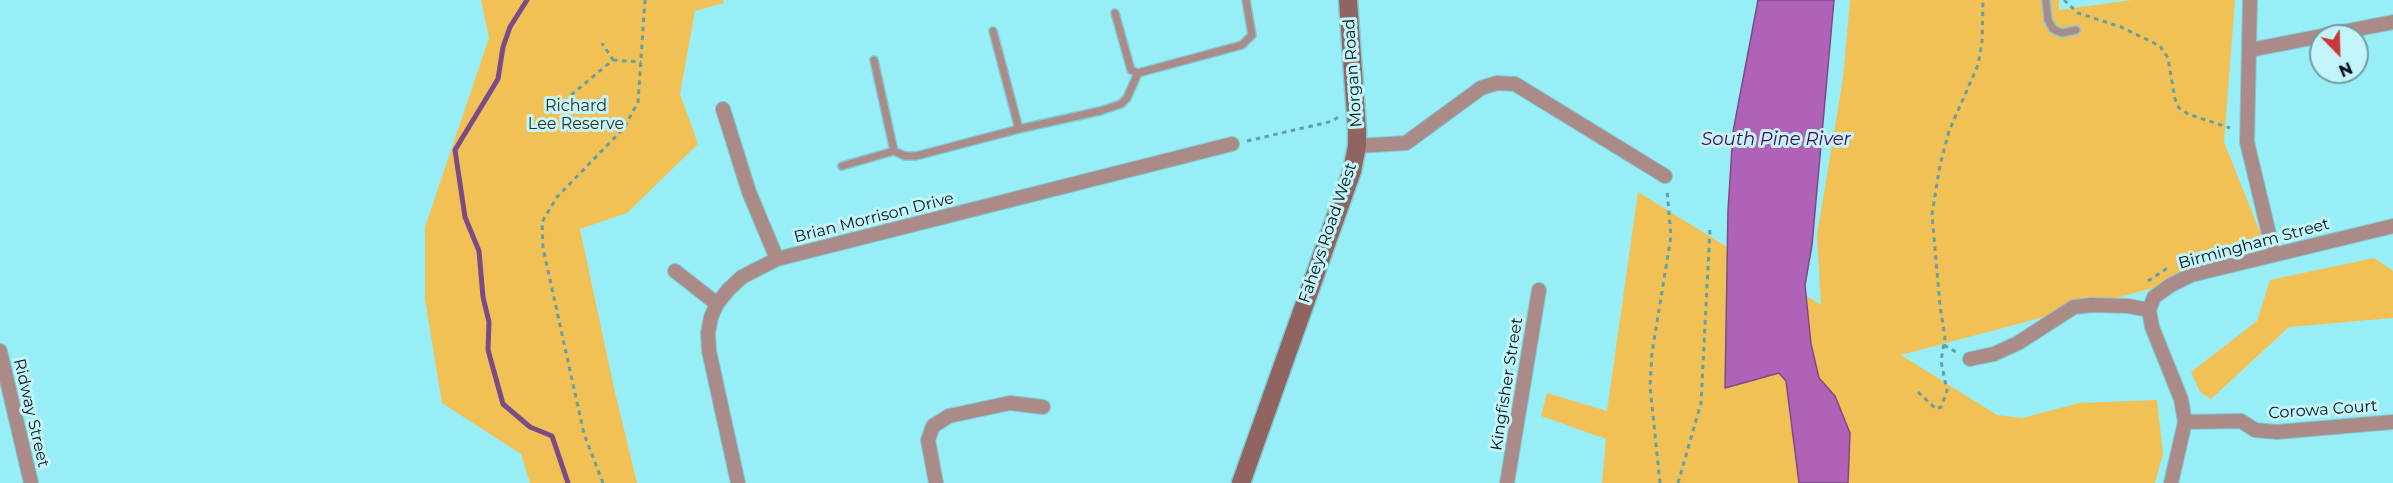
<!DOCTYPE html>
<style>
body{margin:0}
#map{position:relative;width:2393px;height:483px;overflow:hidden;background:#97eef7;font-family:Montserrat,sans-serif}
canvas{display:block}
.north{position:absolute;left:2309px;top:24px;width:60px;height:60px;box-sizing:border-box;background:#c3f4fa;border:2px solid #759a9f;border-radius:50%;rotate:157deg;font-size:16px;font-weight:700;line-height:24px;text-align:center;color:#001417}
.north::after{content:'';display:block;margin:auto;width:21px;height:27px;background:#c8393b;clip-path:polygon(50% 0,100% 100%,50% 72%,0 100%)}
</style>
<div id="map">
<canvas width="2393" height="483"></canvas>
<div class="north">N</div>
</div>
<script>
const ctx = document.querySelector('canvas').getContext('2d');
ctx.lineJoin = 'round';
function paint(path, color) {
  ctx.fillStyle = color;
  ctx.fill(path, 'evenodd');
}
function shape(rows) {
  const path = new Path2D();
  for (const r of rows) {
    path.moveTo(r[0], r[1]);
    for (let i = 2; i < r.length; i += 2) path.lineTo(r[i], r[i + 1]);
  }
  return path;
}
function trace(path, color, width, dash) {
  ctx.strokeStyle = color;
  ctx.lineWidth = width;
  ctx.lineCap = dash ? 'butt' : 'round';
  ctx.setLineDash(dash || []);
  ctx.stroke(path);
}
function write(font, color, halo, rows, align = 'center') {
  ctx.font = font + ' Montserrat,sans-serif';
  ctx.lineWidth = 6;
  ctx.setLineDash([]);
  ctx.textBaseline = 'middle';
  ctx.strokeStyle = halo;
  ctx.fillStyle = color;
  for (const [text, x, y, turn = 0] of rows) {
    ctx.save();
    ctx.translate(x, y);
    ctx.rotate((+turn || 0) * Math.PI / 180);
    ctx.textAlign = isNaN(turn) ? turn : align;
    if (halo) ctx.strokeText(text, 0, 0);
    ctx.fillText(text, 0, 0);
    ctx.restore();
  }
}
paint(shape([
 [481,0,723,0,724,3,695,11,680,94,698,144,627,213,580,229,614,388,637,483,530,483,521,454,442,403,425,299,425,227,489,38],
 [1850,0,2059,0,2059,10,2132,0,2235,0,2224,142,2270,257,1901,355,1997,415,2023,418,2079,403,2157,400,2163,454,2155,483,1602,483,1606,439,1541,416,1547,393,1607,411,1638,192,1821,305,1817,235,1843,78],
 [2374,258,2393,271,2393,318,2289,327,2211,399,2200,392,2191,372,2257,321,2270,280]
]), '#f1c156');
const water = shape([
 [1758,0,1834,0,1812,245,1805,285,1811,344,1819,378,1835,396,1850,433,1848,483,1799,483,1786,381,1779,373,1725,388,1728,210,1733,132,1758,0]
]);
paint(water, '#b062b6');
trace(water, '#7b4b86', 1.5);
trace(shape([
 [527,0,510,27,503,47,498,79,455,150,465,217,479,251,483,297,489,322,488,350,503,404,530,427,552,436,568,483]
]), '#7b4b86', 5);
const lane = shape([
 [2046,0,2048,20,2053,29,2062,33,2076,30],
 [1115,13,1131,70,1138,73,1242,45,1252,35,1246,0],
 [993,31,1019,129],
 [874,60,894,151],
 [842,166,894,151,905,156,916,156,1019,129,1100,111,1121,104,1127,98,1138,73]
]);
const street = shape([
 [2250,0,2247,142,2274,255],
 [2250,50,2393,22],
 [723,109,749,192,777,259],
 [1357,146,1406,143,1481,88,1497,83,1515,84,1665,176],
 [675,271,717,304],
 [2149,310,2152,327,2181,399,2185,422,2171,483],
 [0,351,31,483],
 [1970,359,1994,354,2018,343,2074,307,2092,305,2128,306,2149,310,2154,297,2171,285,2191,275,2393,226],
 [2185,422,2241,421,2255,430,2277,432,2393,422],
 [738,483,709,351,708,333,711,317,717,304,728,290,742,277,777,259,1232,144],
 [936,483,928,440,933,426,949,416,1010,403,1043,407],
 [1507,483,1539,290]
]);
const secondary = shape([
 [1241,483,1352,171,1357,146,1357,130,1348,0]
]);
trace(lane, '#7fcbd3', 10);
trace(street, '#7fcbd3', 16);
trace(secondary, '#7fcbd3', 21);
trace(shape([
 [2064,0,2078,13,2121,27,2160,46,2168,58,2175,99,2179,108,2188,114,2230,128],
 [613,60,641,62],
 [571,95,613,60,602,43],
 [1247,141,1333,121,1338,117],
 [2148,281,2169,267],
 [1944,345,1958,353],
 [1918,392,1936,409,1941,407,1947,391,1941,361,1945,337,1940,306,1932,214,1940,165,1949,131,1978,65,1982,43,1983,0],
 [603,483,584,434,543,248,542,222,557,197,624,128,638,102,645,0],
 [1660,483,1650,386,1652,353,1671,236,1667,190],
 [1678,483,1701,403,1710,229]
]), '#61a0a7', 3, [4.5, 4.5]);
trace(lane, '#aa8b88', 7);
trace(street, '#aa8b88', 14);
trace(secondary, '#906460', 18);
write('16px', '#001417', '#c3f4fa', [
 ["Morgan Road",1353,73,-94],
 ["Brian Morrison Drive",874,218,-14],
 ["Faheys Road West",1328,233,-71],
 ["Birmingham Street",2254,244,-15],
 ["Kingfisher Street",1507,384,-81],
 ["Corowa Court",2323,410,-4],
 ["Ridway Street",31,413,77]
]);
write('16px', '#3a301c', '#c3f4fa', [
 ["Richard",576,106],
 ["Lee Reserve",576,124]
]);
write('italic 18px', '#4d0054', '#c3f4fa', [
 ["South Pine River",1776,140]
]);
</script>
